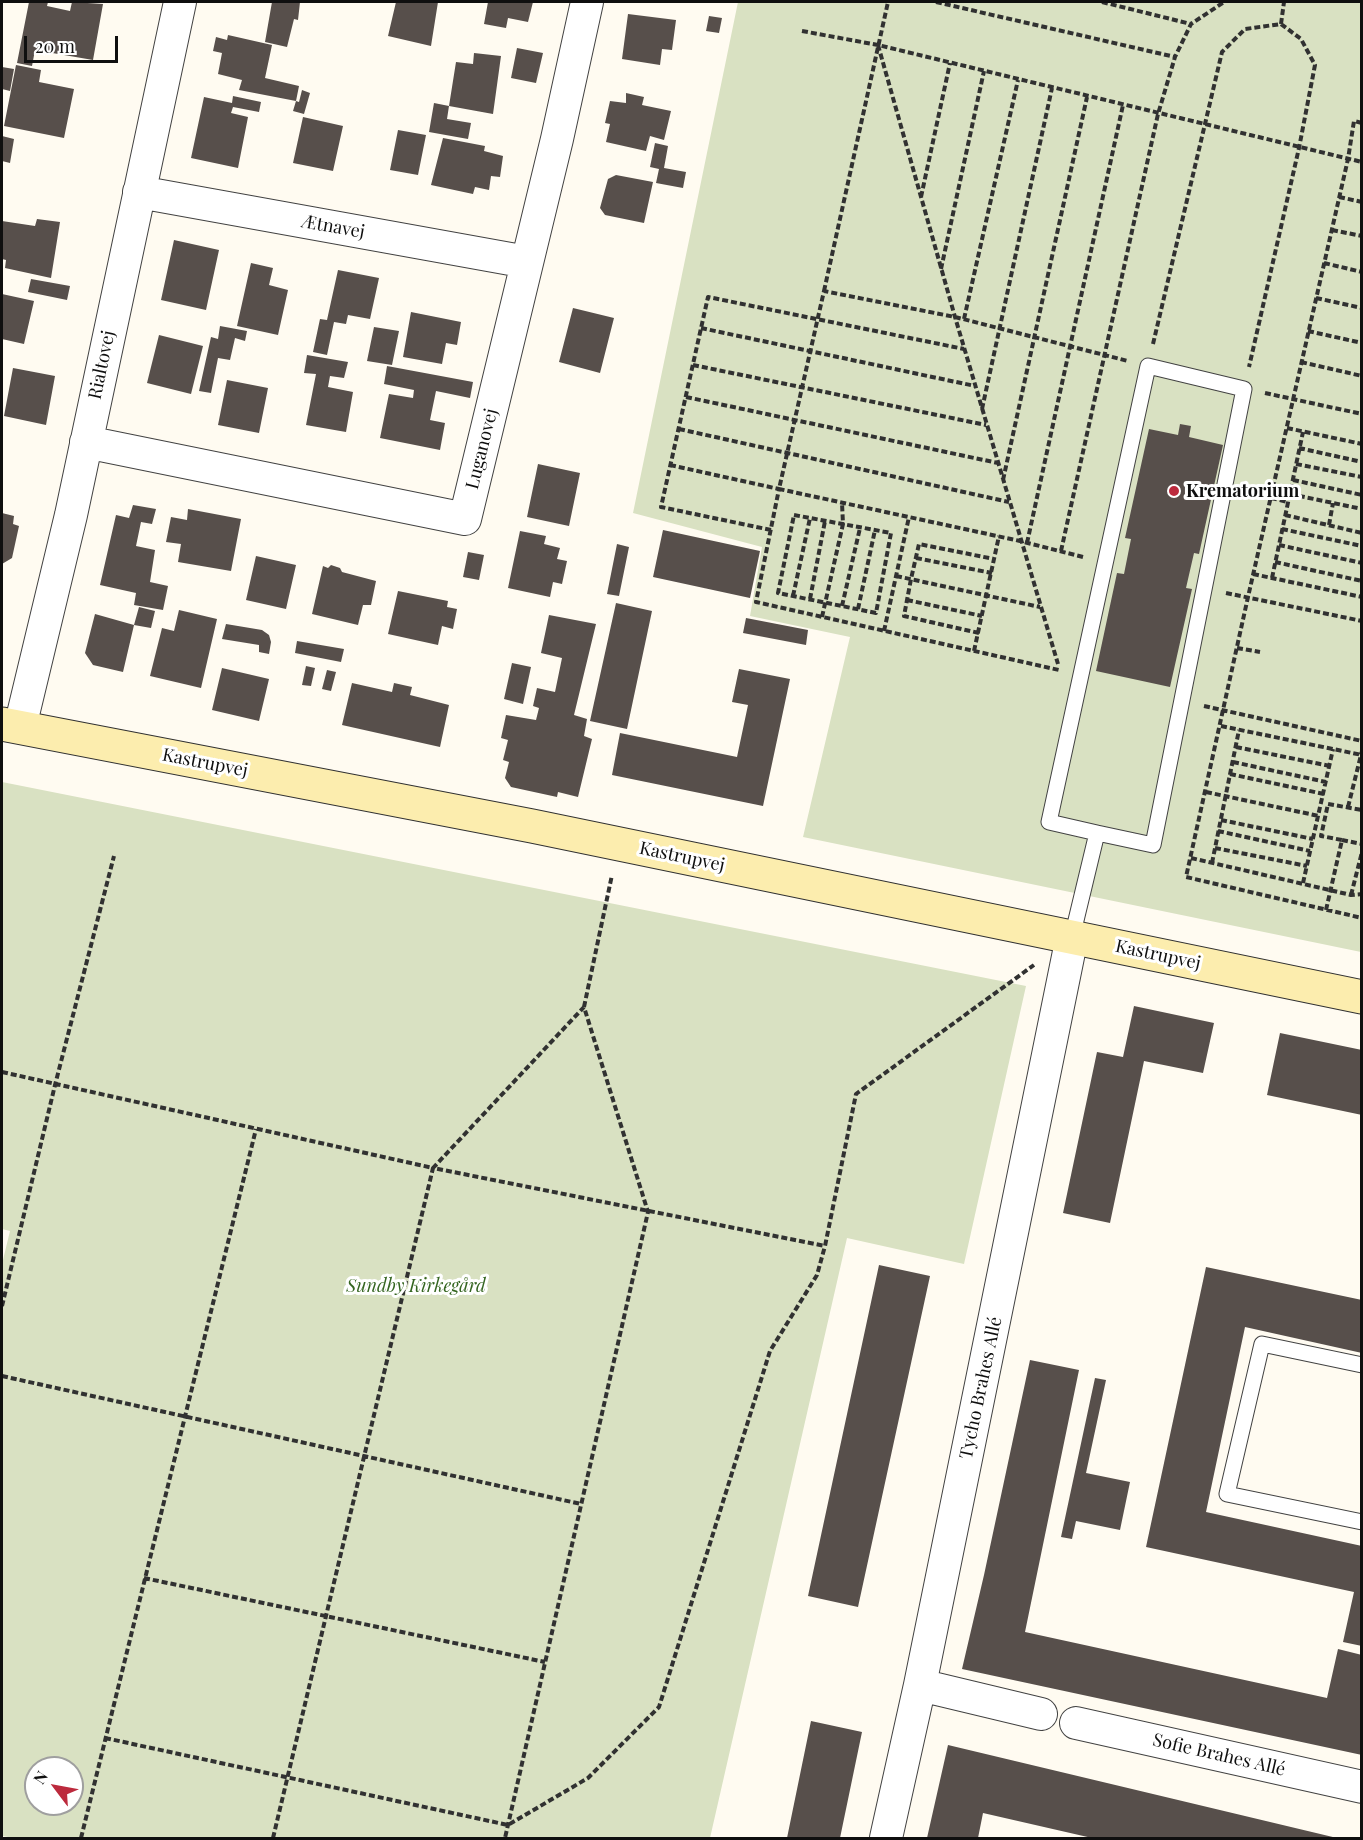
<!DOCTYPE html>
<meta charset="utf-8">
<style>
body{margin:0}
#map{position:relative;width:1363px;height:1840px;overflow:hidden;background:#fffbf1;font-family:"Playfair Display",serif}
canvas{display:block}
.frame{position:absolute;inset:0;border:3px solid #0f0f0f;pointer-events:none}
.north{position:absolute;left:24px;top:1756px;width:60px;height:60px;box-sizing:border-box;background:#fff;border:2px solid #9f9f9f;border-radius:50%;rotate:302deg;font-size:16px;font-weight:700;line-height:24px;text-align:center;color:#0f0f0f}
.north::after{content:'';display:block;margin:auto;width:21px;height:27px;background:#bc2a3d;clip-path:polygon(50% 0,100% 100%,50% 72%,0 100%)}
.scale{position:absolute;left:24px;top:36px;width:94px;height:27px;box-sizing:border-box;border:3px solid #0f0f0f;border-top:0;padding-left:8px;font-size:18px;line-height:21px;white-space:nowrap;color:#0f0f0f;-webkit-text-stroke:4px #fff;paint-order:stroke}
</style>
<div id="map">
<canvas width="1363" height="1840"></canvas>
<div class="frame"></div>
<div class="north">N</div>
<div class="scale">20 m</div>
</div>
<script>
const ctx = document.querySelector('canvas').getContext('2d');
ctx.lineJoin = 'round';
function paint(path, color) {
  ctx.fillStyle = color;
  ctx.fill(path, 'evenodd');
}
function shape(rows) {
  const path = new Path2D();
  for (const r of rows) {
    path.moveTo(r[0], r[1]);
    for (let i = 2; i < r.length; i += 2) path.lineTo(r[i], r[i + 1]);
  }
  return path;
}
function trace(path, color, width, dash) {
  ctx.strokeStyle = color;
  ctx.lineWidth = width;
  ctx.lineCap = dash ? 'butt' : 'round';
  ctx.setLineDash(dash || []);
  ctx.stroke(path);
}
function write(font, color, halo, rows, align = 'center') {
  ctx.font = font + ' "Playfair Display",serif';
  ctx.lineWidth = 6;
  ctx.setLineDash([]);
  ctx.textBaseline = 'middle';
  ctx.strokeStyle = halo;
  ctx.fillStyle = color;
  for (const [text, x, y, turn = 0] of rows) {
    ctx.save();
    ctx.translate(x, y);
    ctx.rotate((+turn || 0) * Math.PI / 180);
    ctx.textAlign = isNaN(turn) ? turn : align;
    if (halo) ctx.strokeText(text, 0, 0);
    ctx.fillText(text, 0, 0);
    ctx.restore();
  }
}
paint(shape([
 [738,2,1361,2,1361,952,803,837,850,637,750,616,762,547,633,513],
 [2,782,1026,986,964,1264,847,1238,710,1838,14,1838,2,1836,2,1264,10,1231,2,1229],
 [36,1768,72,1768,72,1804,36,1804]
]), '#d9e1c2');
paint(shape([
 [29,2,48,2,47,6,70,11,72,2,103,4,93,60,35,50,32,66,17,63],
 [272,2,300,2,298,20,294,19,287,47,265,42],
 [396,2,438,2,431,46,388,36],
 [488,2,533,2,528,22,508,18,506,28,484,24],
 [628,14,676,20,672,50,662,49,660,65,622,59],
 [709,16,722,18,719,33,706,31],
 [228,35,272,45,265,78,299,86,296,101,239,90,242,80,218,74,222,53,213,51,216,37,227,40],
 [517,48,543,53,536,83,511,78],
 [474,53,501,56,493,114,449,106,456,62,473,64],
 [16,65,41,70,39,82,74,89,64,138,4,126],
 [2,67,14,69,10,91,2,89],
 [302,90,310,93,304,114,293,111,296,101,299,102],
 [626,93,644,97,642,105,671,111,664,140,650,136,646,151,606,142,610,124,605,123,610,101,626,103],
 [233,96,261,102,259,112,233,107,231,113,248,117,238,168,191,158,204,97,232,103],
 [434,103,449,106,447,119,471,123,468,139,429,132],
 [303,117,343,126,333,171,293,163],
 [398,130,426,135,418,175,390,170],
 [2,136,14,139,10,163,2,161],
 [443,138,485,146,484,151,503,156,500,177,491,176,489,190,475,187,473,194,431,185],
 [655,143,668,146,664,168,686,172,683,188,656,183,659,169,650,167],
 [616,175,653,182,644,223,605,215,600,208,608,179],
 [37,219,60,222,51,278,5,268,6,260,2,259,2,221,35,226],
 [174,240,219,250,206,310,161,300],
 [251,263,273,268,269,285,288,290,278,335,237,326],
 [338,270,379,278,370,319,348,315,346,324,334,322,327,355,313,352,320,319,327,320],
 [31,279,70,286,67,300,28,292],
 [2,294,34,301,24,344,2,339],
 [573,308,614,318,600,373,559,362],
 [411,312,461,322,457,345,446,343,442,364,403,357],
 [220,326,247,331,245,341,235,338,230,360,218,358,211,393,199,391,211,337,218,339],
 [374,327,399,331,392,365,367,361],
 [159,335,203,346,191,394,147,383],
 [307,355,348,362,344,378,330,376,328,387,353,392,346,432,306,425,316,374,304,373],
 [387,366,473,382,470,398,436,391,430,420,445,423,440,450,380,438,389,394,413,398,414,390,384,384],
 [13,368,55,376,46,425,4,416],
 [227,380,268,388,259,433,218,425],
 [1180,424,1191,426,1189,437,1223,445,1199,554,1194,553,1186,588,1192,589,1170,687,1096,671,1117,573,1124,574,1131,539,1125,538,1149,429,1178,435],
 [538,464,580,473,569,526,527,517],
 [133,505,156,509,152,524,141,522,136,546,155,550,150,582,168,586,163,610,134,605,136,593,100,585,116,515,129,518],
 [188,509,241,519,231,571,178,562,181,544,166,542,171,517,187,520],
 [2,513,14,516,13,524,19,526,12,558,2,564],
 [663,530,760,551,750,598,653,577],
 [520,531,546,536,544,544,560,548,557,559,567,561,562,584,553,582,550,597,508,588],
 [617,544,629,547,619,596,607,594],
 [468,552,484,555,479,580,463,577],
 [256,556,296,565,286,609,246,600],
 [331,565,340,568,342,572,376,581,371,605,363,605,358,625,312,614,323,566,328,568],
 [398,591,448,601,447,607,457,609,453,629,442,626,438,645,388,634],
 [616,603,652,611,627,729,590,721],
 [139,607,155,611,151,628,134,625,123,672,93,665,85,653,95,614,134,625],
 [179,610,217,619,201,688,150,676,162,628,174,631],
 [549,615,596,624,574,715,587,719,584,736,592,739,578,797,558,792,557,797,511,787,505,778,509,762,503,760,508,740,501,738,506,715,536,720,539,708,533,706,537,688,555,692,562,658,541,653],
 [746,618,808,630,806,645,743,633],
 [226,624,262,630,269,635,271,642,269,654,259,652,259,645,222,639],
 [297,641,344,649,341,662,295,653],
 [512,663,531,667,523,704,504,699],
 [306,666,315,668,311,686,302,685],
 [222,668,269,679,259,721,212,710],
 [739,669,790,679,763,806,612,775,620,733,737,757,748,705,732,702],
 [327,670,336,672,331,691,322,689],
 [352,683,392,692,394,683,412,687,410,695,449,705,440,747,342,725],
 [1134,1006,1214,1023,1203,1073,1144,1061,1110,1223,1063,1213,1097,1052,1123,1057],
 [1280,1033,1362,1050,1362,1115,1267,1095],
 [879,1265,930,1276,858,1607,808,1596],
 [1206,1267,1362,1300,1362,1353,1245,1327,1206,1512,1362,1546,1362,1646,1343,1642,1354,1592,1146,1547],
 [1030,1360,1079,1370,1025,1632,1327,1698,1338,1649,1362,1655,1362,1755,962,1669,984,1575],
 [1095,1378,1106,1380,1086,1473,1130,1482,1120,1530,1076,1521,1072,1539,1061,1537],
 [811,1721,862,1732,840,1838,787,1838],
 [948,1745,1337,1838,1092,1838,983,1813,978,1838,927,1838]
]), '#574f4b');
const lane = shape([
 [1072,937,1097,833,1153,845,1244,389,1148,366,1049,822,1097,833],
 [1362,1365,1262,1344,1227,1494,1362,1522]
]);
const street = shape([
 [139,192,527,262],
 [86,442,465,519,557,139,587,2],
 [20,727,71,515,180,2],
 [920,1685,1041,1714],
 [1076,1723,1362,1787],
 [886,1838,920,1685,1072,937]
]);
const secondary = shape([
 [2,724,532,826,1362,997]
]);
trace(lane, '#424242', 17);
trace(street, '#424242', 34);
trace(secondary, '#313131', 35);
trace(shape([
 [936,2,1175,57],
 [1102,2,1191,24],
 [1281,24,1284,2],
 [802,31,878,45,1362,162],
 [878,45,955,317,1058,664],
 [1362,123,1354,121,1348,159,1248,597,1186,877,1362,918],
 [921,197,950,63],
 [1339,197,1362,202],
 [1332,230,1362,236],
 [1324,263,1362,272],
 [941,269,984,71],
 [824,291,888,2],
 [1316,298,1362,308],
 [964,319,1018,80],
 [701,328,975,386],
 [1308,331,1362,343],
 [1153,344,1222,52,1245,29,1281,24,1301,39,1315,65,1299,148,1249,367],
 [1301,362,1362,376],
 [693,365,986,425],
 [1265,393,1362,414],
 [686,397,998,463],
 [982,409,1052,88],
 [1287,428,1362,444],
 [679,429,1009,502],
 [1299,448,1362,462],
 [1296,464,1362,477],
 [670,465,779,489,756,602,1059,670],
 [1003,480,1087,97],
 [1293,480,1362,495],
 [1290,494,1362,509],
 [1271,498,1288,502],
 [794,515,891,533,876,613,778,593,794,515],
 [1285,515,1362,533],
 [1329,525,1333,503],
 [1282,529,1362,546],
 [771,530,661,507,708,297,964,349],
 [1027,543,1123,105],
 [1279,545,1362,563],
 [1061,551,1158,114,1175,57,1191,24,1224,2],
 [1083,557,1020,541,779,489,824,291,955,317,1128,361],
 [916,558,992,573],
 [1275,562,1362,581],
 [1253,574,1362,597],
 [896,576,1040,607],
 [1272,578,1303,432],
 [1226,593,1362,621],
 [793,596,810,518],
 [810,599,825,521],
 [907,600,982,616],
 [842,606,860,528],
 [858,609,875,530],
 [822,617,843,524,842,503],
 [884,631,909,517],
 [979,633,904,616,911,579,919,544,994,559],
 [1237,648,1260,652],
 [974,651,999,536],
 [1204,706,1362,741],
 [1221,726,1362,755],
 [1236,747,1330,766],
 [1233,762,1326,782],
 [1230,774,1324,794],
 [1206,792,1319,816],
 [1348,807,1362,751],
 [1221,820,1313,839],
 [1218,831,1310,851],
 [1342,840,1362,844],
 [1215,848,1307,866],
 [1191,858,1351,895,1362,894],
 [1212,863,1239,730],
 [1303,883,1333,749],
 [1351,895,1362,852],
 [1326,910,1342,840,1321,836,1328,804,1362,810],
 [584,1007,612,875],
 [2,1072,433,1168,584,1007,648,1212,505,1838],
 [2,1306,55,1085,114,856],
 [2,1376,581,1504],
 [144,1578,545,1662],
 [105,1738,508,1825,588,1778,659,1707,770,1351,817,1275,825,1246],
 [81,1838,256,1129],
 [273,1838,433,1168,825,1246,856,1094,1034,965]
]), '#313131', 4, [6, 3]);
trace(lane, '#fff', 15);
trace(street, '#fff', 32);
trace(secondary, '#fcedae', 33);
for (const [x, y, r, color] of [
 [1174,491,6,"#bc2a3d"]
]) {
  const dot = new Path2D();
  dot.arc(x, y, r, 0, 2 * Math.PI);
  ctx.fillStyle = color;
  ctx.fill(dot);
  trace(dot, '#fff', 2);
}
write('18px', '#0f0f0f', '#fff', [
 ["Ætnavej",333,227,10],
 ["Rialtovej",102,365,-78],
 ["Luganovej",482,449,-76],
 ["Kastrupvej",205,763,11],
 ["Kastrupvej",682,857,12],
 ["Kastrupvej",1158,955,12],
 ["Tycho Brahes Allé",981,1388,-78],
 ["Sofie Brahes Allé",1219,1755,13]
]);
write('bold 18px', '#0f0f0f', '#fff', [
 ["Krematorium",1186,491]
], 'left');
write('italic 18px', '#346520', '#fff', [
 ["Sundby Kirkegård",416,1286]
]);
</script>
